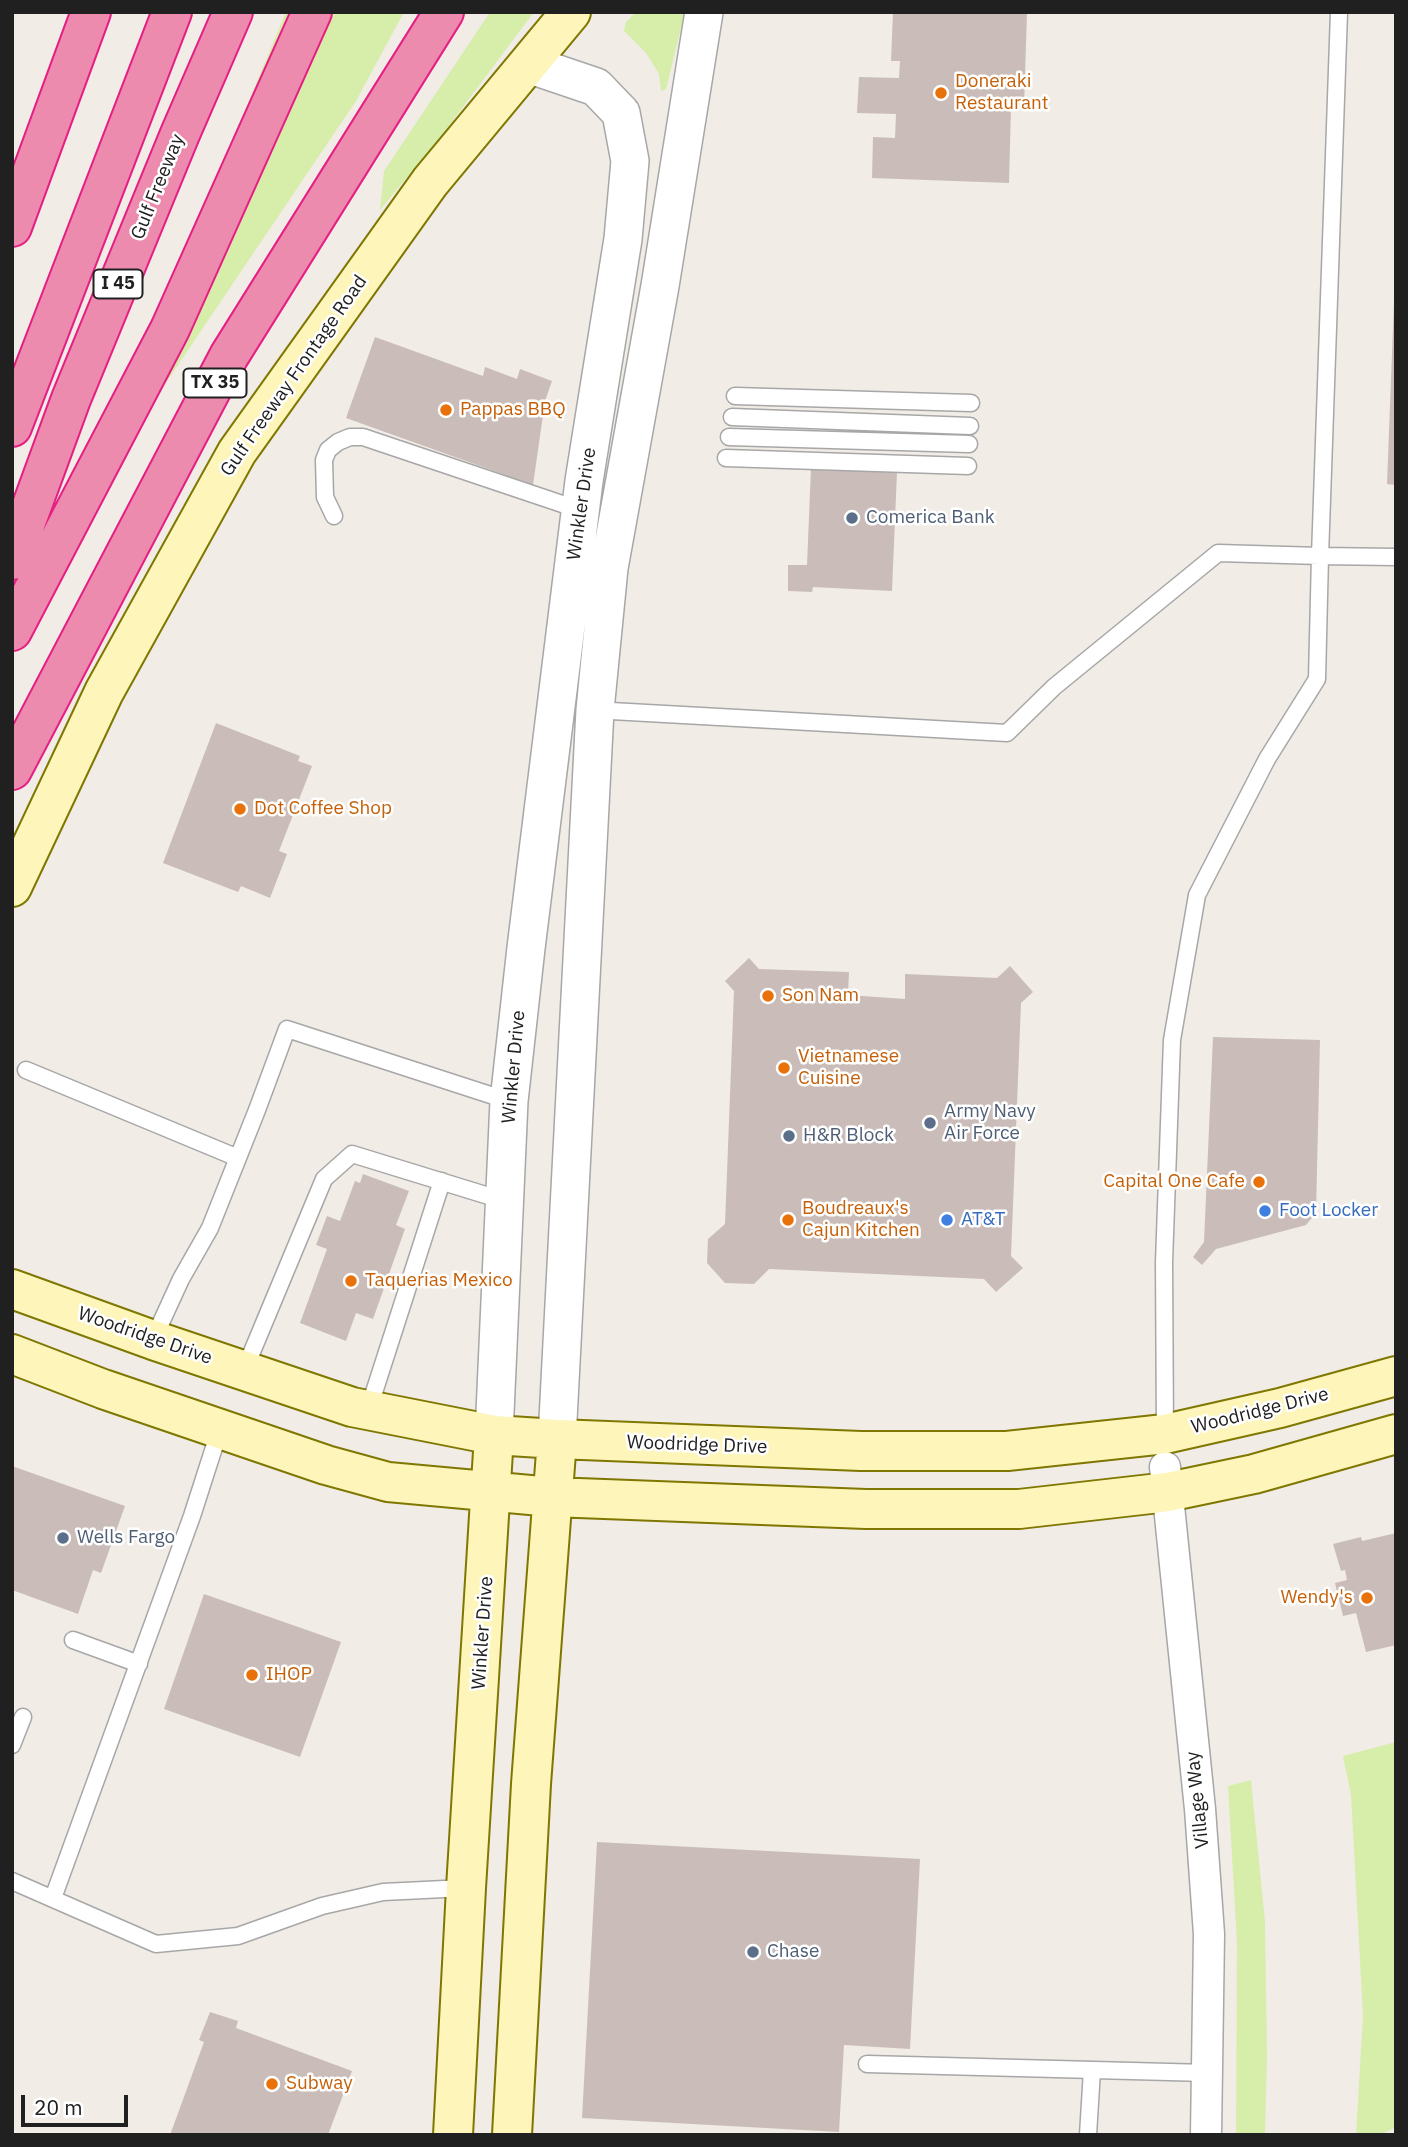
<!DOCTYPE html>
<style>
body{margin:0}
#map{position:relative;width:1408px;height:2147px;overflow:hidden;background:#f1ece6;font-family:"IBM Plex Sans",sans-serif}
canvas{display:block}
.frame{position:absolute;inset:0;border:14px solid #202020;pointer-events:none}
.scale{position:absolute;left:21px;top:2095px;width:107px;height:32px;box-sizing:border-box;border:4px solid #202020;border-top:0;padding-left:9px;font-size:21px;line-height:24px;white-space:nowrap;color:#202020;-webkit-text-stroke:5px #fff;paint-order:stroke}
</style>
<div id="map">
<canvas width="1408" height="2147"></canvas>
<div class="frame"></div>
<div class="scale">20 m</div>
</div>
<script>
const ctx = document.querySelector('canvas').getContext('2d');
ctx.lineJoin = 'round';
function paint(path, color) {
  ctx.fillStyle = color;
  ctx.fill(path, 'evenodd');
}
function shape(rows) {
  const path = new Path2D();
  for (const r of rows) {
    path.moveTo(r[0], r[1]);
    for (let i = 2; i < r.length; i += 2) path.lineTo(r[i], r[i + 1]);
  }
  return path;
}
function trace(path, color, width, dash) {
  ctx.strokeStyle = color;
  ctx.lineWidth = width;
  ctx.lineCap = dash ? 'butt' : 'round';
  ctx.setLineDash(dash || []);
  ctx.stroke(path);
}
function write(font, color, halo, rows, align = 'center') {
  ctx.font = font + ' "IBM Plex Sans",sans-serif';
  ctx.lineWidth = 5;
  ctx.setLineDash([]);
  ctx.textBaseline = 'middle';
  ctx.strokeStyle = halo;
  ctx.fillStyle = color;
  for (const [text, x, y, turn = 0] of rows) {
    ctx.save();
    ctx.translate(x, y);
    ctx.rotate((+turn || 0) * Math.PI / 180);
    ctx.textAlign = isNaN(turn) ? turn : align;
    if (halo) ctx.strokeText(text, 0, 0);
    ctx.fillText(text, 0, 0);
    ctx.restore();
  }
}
paint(shape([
 [286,12,404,12,356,101,122,448,196,227],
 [490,12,534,12,442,135,380,210,384,171],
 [636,12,685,12,666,89,661,91,659,74,646,53,624,31,626,22],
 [1396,1742,1396,2127,1380,2135,1356,2135,1363,2015,1351,1795,1343,1756],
 [1251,1780,1265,1922,1267,2056,1265,2135,1236,2135,1237,1943,1228,1786]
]), '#d7edaa');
paint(shape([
 [893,12,1027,12,1024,108,1011,108,1009,183,872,178,873,137,895,138,896,114,857,113,859,77,899,78,900,61,891,61],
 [1394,301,1396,301,1396,485,1387,484],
 [375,337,483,376,485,367,517,379,520,369,552,381,545,401,533,485,346,418],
 [811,468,897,472,892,591,813,587,812,592,788,591,788,565,807,565],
 [216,723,300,756,298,761,312,766,279,851,287,854,270,898,241,886,238,892,163,863],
 [749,958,759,969,849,972,848,995,905,999,905,974,997,978,1010,966,1033,992,1021,1003,1011,1256,1023,1268,996,1292,984,1279,769,1269,754,1284,725,1283,707,1263,708,1239,725,1224,734,991,725,981],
 [1213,1037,1320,1040,1316,1213,1306,1225,1216,1249,1202,1265,1193,1257,1204,1242],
 [363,1174,409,1191,396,1225,405,1229,373,1319,356,1313,346,1341,300,1323,327,1249,316,1245,327,1216,340,1221,355,1181,360,1183],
 [12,1466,125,1506,101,1573,93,1570,78,1614,12,1590],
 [1396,1533,1396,1645,1366,1652,1356,1613,1343,1616,1335,1583,1347,1580,1345,1570,1341,1571,1333,1544,1361,1537,1362,1541],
 [204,1594,341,1642,300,1757,164,1709],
 [597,1842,920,1859,910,2049,844,2045,839,2132,582,2118],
 [210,2012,238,2021,236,2028,352,2071,328,2135,170,2135,204,2042,199,2040]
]), '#cabdb9');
const service = shape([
 [1339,12,1320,556,1396,557],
 [735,396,971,403],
 [732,417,970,426],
 [729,437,969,444],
 [726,458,968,466],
 [334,516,325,497,324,460,328,450,338,442,350,437,363,437,580,510],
 [593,710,1007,733,1054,687,1218,553,1320,556,1317,679,1267,759,1197,895,1172,1040,1164,1262,1165,1435],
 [26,1070,238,1158],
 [153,1340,181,1279,210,1228,257,1110,287,1029,509,1101],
 [244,1371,324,1179,352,1154,505,1201],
 [368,1411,442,1181],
 [73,1640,139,1664],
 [12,1745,23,1717],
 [12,1881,156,1944,238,1936,322,1906,383,1892,465,1888],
 [53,1898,192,1516,220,1429],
 [867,2064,1207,2073],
 [1088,2135,1092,2070]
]);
const minor = shape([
 [1165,1467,1200,1809,1209,1934,1206,2135]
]);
const tertiary = shape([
 [494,1435,509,1101,526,948,584,481,623,239,630,161,621,113,596,87,528,64],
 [557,1439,595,710,609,568,660,286,704,12]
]);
const secondary = shape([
 [12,887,104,692,237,452,430,182,571,12],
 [12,1289,153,1340,352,1407,494,1435,557,1439,861,1451,1007,1451,1165,1434,1280,1408,1396,1376],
 [12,1354,103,1389,326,1465,388,1482,552,1497,866,1509,1019,1509,1168,1492,1254,1474,1396,1434],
 [453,2135,466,1888,494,1435],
 [512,2135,531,1784,557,1439]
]);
const motorway = shape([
 [12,227,91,12],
 [12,427,172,12],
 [12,560,71,399,180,134,233,12],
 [12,631,170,329,312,12],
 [12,770,229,356,444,12]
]);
trace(service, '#a7a7a7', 19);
trace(minor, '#a7a7a7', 33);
trace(tertiary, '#a7a7a7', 40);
trace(secondary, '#7f7700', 42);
trace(motorway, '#e51e83', 42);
trace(service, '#fff', 16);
trace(minor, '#fff', 30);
trace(tertiary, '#fff', 37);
trace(secondary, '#fdf5b9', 38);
trace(motorway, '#ec8bad', 38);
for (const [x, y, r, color] of [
 [941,93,7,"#e8710a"],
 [446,410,7,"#e8710a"],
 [852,518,7,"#5c6f8a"],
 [240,809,7,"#e8710a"],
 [768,996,7,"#e8710a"],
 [784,1068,7,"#e8710a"],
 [930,1123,7,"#5c6f8a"],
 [789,1136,7,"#5c6f8a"],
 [1259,1182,7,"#e8710a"],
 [1265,1211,7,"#3f7fe0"],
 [788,1220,7,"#e8710a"],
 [947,1220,7,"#3f7fe0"],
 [351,1281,7,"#e8710a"],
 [63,1538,7,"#5c6f8a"],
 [1367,1598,7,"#e8710a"],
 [252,1675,7,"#e8710a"],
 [753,1952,7,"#5c6f8a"],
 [272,2084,7,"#e8710a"]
]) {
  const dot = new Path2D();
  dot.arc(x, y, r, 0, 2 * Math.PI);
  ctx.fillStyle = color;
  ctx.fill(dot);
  trace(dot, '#fff', 2.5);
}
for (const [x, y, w] of [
 [118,284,49],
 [215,383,63]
]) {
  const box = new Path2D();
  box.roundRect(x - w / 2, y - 14.5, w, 29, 5);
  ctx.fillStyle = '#fff';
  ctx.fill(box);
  trace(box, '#202020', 2);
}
write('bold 18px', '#202020', null, [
 ["I 45",118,284],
 ["TX 35",215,383]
]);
write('19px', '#c56008', '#fff', [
 ["Doneraki",955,82],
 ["Restaurant",955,104],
 ["Pappas BBQ",460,410],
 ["Dot Coffee Shop",254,809],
 ["Son Nam",782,996],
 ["Vietnamese",798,1057],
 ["Cuisine",798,1079],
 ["Capital One Cafe",1245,1182,"right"],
 ["Boudreaux's",802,1209],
 ["Cajun Kitchen",802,1231],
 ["Taquerias Mexico",365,1281],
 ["Wendy's",1353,1598,"right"],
 ["IHOP",266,1675],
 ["Subway",286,2084]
], 'left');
write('19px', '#202020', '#fff', [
 ["Gulf Freeway",158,187,-68],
 ["Gulf Freeway Frontage Road",294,376,-55],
 ["Winkler Drive",582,504,-82],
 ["Winkler Drive",514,1067,-85],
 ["Woodridge Drive",145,1336,19],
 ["Woodridge Drive",1260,1411,-14],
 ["Woodridge Drive",697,1445,2],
 ["Winkler Drive",483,1633,-86],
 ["Village Way",1198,1800,-96]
]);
write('19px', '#4e5e75', '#fff', [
 ["Comerica Bank",866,518],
 ["Army Navy",944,1112],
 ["Air Force",944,1134],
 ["H&R Block",803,1136],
 ["Wells Fargo",77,1538],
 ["Chase",767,1952]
], 'left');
write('19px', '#366cbe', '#fff', [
 ["Foot Locker",1279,1211],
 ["AT&T",961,1220]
], 'left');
</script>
